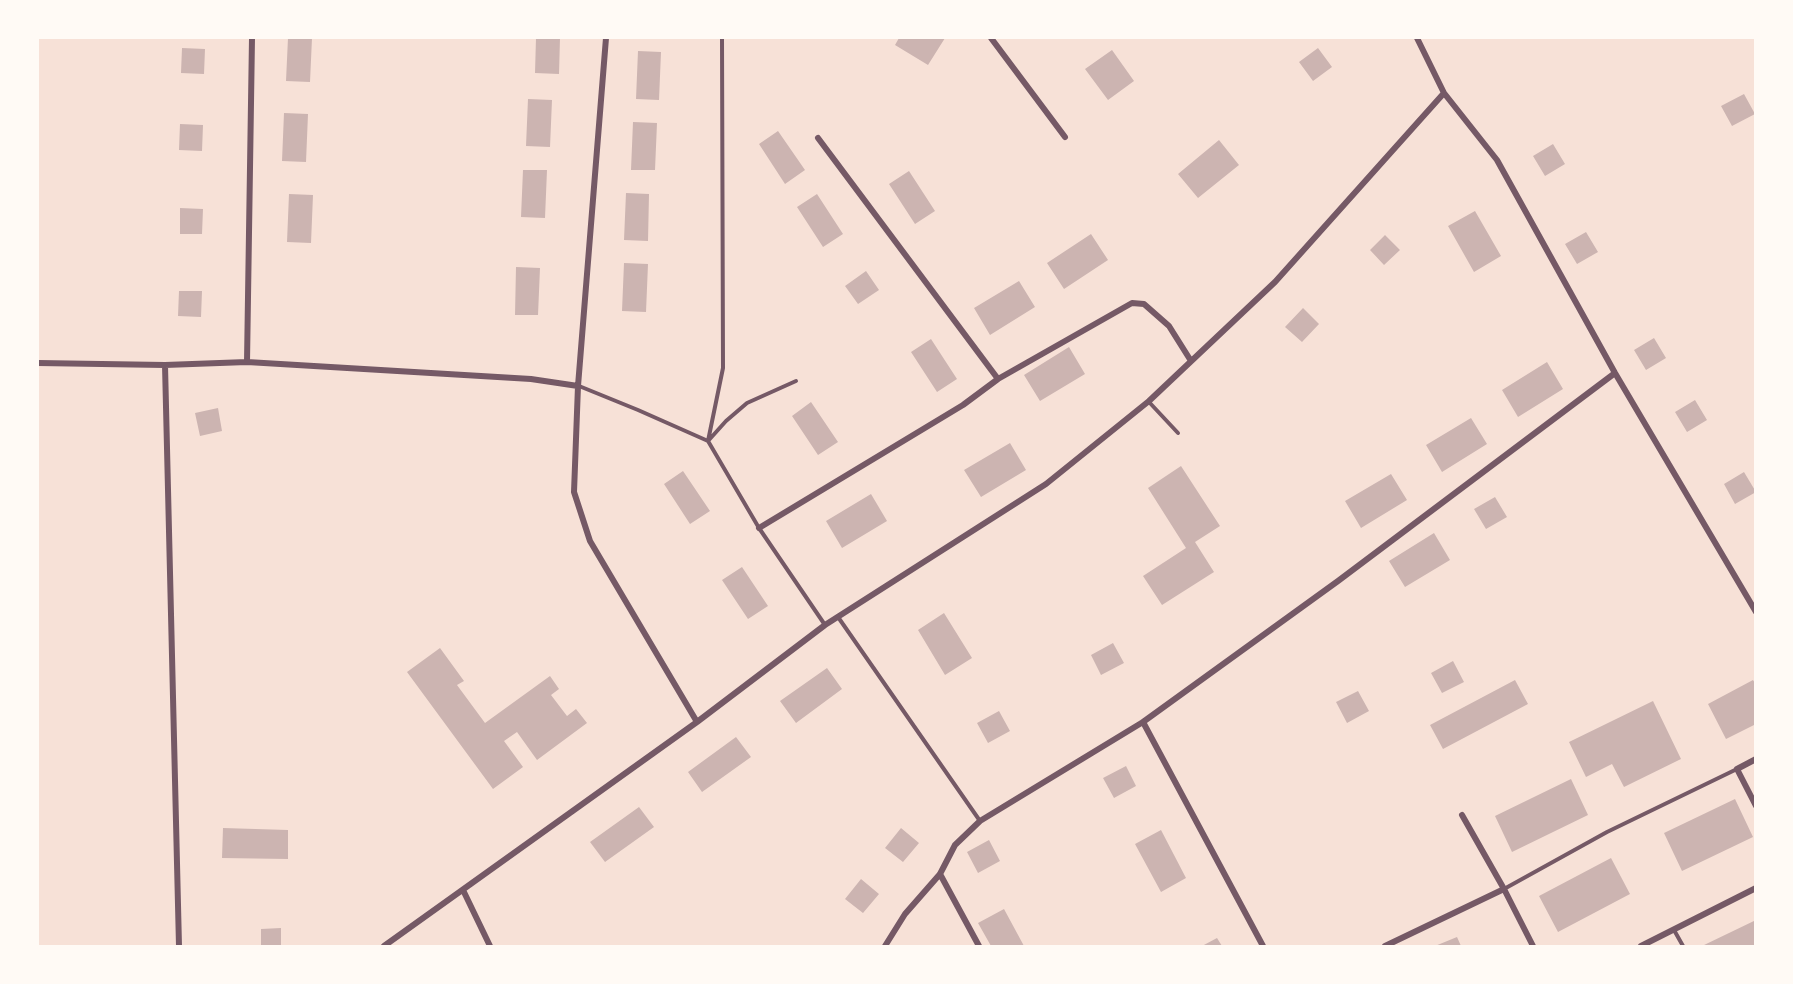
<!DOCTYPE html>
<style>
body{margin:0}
#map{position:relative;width:1793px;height:984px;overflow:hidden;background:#f7e1d7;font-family:"Source Sans 3",sans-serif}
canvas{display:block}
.frame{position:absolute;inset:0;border:39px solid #fffaf5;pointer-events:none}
</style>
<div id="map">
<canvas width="1793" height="984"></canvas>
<div class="frame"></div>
</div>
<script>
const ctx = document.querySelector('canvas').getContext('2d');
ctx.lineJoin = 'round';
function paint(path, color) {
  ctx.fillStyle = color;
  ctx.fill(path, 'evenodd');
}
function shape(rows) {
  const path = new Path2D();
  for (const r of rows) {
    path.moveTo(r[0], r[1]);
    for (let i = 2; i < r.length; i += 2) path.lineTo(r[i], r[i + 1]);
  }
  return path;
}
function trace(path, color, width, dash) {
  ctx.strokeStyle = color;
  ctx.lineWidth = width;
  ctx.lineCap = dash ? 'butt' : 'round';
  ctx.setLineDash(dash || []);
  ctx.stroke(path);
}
paint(shape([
 [288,38,312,38,310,82,286,81],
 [536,38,560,38,559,74,535,73],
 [899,38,945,38,928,65,895,45],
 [182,48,205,49,204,74,181,73],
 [1318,48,1332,67,1313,81,1299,62],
 [1112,50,1134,81,1108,100,1085,69],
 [638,51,661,52,659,100,636,99],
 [1744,94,1755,114,1732,126,1721,106],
 [528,99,552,100,550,147,526,146],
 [284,113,308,114,306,162,282,161],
 [633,122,657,123,655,170,631,170],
 [180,124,203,125,202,151,179,150],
 [778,131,805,170,785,184,759,144],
 [1219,140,1239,165,1198,198,1178,174],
 [1553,144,1565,164,1545,176,1533,156],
 [523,170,547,170,545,218,521,217],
 [909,171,935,211,915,224,889,184],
 [626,193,649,194,648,241,624,240],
 [289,194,313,195,311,243,287,242],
 [817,194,843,234,823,247,797,207],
 [180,208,203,209,202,234,180,234],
 [1475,211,1501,256,1474,272,1448,226],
 [1586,232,1598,252,1577,264,1565,244],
 [1091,234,1108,260,1064,289,1047,263],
 [1385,235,1400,250,1384,265,1370,250],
 [624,263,648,264,646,312,622,311],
 [516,267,540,268,538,315,515,315],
 [866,271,879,290,858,304,845,286],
 [1019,281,1035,307,990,335,974,308],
 [179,291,202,291,201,317,178,316],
 [1303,308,1319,324,1302,342,1285,327],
 [1654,338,1666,358,1646,370,1634,350],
 [931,339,957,379,937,392,911,352],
 [1069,347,1085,374,1040,401,1024,375],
 [1547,362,1563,389,1518,417,1502,390],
 [1695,400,1707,420,1687,432,1675,412],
 [811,402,838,442,818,455,792,416],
 [218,408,222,431,200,436,195,413],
 [1471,418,1487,444,1442,472,1426,445],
 [1010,443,1026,470,981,497,964,470],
 [1181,466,1220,526,1195,542,1214,572,1162,605,1143,576,1186,548,1148,488],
 [683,471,710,511,690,524,664,484],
 [1744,472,1756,492,1735,504,1724,484],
 [1391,474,1407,500,1361,528,1345,501],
 [871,494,887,521,842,548,826,521],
 [1495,497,1507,517,1486,529,1474,509],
 [1434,533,1450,560,1405,587,1389,561],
 [742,567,768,606,748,619,722,580],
 [944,613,972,658,945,675,918,630],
 [1113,643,1124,663,1101,675,1091,655],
 [440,648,464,681,457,685,485,723,550,676,559,689,551,695,567,716,576,709,587,723,537,760,517,732,504,741,523,767,493,789,407,672],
 [1453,661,1464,682,1442,693,1431,673],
 [827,668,842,689,796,723,780,701],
 [1515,680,1528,704,1443,749,1430,725],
 [1753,680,1756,685,1756,724,1726,739,1708,704],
 [1358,691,1369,711,1347,723,1336,702],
 [1653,701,1681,759,1624,787,1612,764,1586,777,1569,742],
 [999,711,1010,731,988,743,977,723],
 [736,737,751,757,702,792,688,772],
 [1126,766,1136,786,1114,798,1103,778],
 [1571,779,1588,815,1512,852,1495,816],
 [1735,799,1753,837,1682,871,1664,833],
 [639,807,654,827,605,862,590,842],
 [223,828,288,830,288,859,222,858],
 [901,828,919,843,903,862,885,848],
 [1161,830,1186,878,1161,892,1135,844],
 [989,840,1000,861,978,873,967,852],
 [1611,858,1630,894,1558,932,1539,896],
 [861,879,879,894,863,913,845,899],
 [1004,909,1024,946,991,946,978,923],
 [1756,920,1756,946,1702,946],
 [281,928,281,946,261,946,261,929],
 [1457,937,1461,946,1435,946],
 [1217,938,1222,946,1202,946]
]), '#ccb4b1');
trace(shape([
 [722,38,723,368,708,441,726,421,747,403,796,381],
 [579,386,638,410,708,441,759,528,825,625],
 [1149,402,1178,433],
 [838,617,980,821],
 [1504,889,1607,832,1737,769],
 [1674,930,1683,946]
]), '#755966', 4);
trace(shape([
 [606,38,578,386,574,492,590,541,697,722],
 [991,38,1065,137],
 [1444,93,1497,160,1615,373,1756,612],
 [818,138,998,379],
 [247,362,252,38],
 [38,363,165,365,247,362,531,379,578,386],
 [165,365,179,946],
 [759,528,963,405,998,379,1132,303,1144,304,1169,326,1191,361],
 [1143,722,1263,946],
 [1756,759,1737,769,1756,806],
 [1462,815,1504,889,1533,946],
 [940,874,979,946],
 [463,890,490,946],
 [384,946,697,722,825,625,1046,484,1149,401,1275,282,1444,93,1417,38],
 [885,946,905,914,940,874,955,845,980,821,1143,722,1338,581,1615,373],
 [1385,946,1504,889],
 [1641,946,1756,888]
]), '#755966', 6);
</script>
